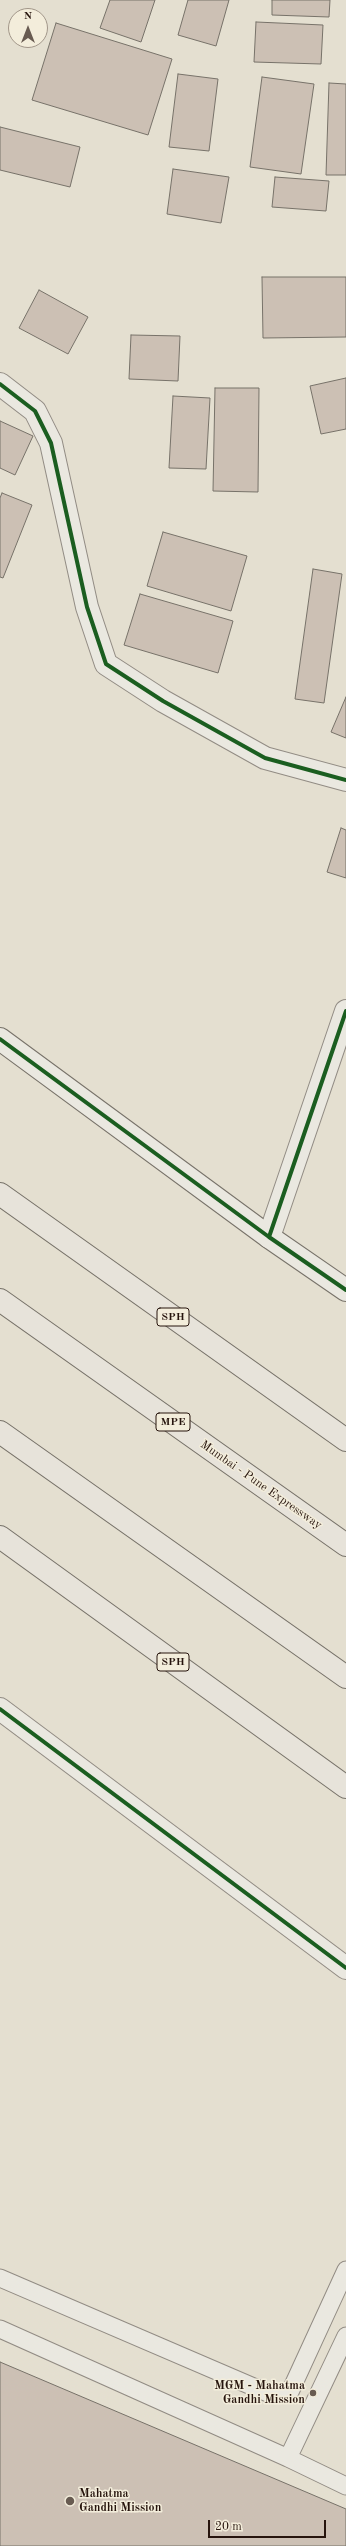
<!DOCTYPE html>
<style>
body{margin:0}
#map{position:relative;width:346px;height:2546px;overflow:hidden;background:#e4dfd0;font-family:"Old Standard TT",serif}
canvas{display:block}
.north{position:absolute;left:8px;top:8px;width:40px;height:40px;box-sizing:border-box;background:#f3eddb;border:1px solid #a19689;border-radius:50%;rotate:0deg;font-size:11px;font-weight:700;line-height:16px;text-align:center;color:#26140d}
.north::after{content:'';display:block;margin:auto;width:14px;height:18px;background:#685b51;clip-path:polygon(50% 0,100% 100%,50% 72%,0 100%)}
.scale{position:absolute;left:208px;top:2520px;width:118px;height:18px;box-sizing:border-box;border:2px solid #26140d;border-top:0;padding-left:5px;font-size:12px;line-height:14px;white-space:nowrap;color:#26140d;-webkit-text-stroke:3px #f3eddb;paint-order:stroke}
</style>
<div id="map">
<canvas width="346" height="2546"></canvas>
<div class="north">N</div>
<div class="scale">20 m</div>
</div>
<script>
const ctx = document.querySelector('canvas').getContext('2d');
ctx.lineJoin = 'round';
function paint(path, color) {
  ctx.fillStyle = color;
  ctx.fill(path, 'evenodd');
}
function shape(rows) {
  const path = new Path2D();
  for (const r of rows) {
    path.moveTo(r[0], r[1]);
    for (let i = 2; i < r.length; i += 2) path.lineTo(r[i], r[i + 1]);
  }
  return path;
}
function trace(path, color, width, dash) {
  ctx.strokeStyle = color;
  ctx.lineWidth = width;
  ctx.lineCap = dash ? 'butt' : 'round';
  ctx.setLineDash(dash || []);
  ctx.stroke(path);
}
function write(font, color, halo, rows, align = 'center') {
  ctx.font = font + ' "Old Standard TT",serif';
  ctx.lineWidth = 3;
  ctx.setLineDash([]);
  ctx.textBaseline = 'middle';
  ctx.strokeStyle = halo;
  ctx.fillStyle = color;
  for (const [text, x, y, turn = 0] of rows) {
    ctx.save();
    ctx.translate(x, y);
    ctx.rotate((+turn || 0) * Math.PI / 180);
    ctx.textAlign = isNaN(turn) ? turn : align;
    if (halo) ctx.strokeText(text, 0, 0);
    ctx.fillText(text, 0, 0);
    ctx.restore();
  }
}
const building = shape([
 [110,0,155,0,141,42,100,28,110,0],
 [188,0,229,0,216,46,178,35,188,0],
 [272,0,330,0,329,17,272,15,272,0],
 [256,22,323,25,321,64,254,62,256,22],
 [56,23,172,59,148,135,32,100,56,23],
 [178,74,218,79,209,151,169,147,178,74],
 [262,77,314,84,301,174,250,167,262,77],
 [329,83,346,84,346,175,326,175,329,83],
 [0,127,80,147,70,187,0,170,0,127],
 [173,169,229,177,221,223,167,214,173,169],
 [275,177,329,181,326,211,272,207,275,177],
 [262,277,346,277,346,337,263,338,262,277],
 [39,290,88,317,68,354,19,328,39,290],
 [131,335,180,336,178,381,129,379,131,335],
 [346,378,346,429,321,434,310,386,346,378],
 [215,388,259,388,258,492,213,491,215,388],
 [173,396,210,398,206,469,169,468,173,396],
 [0,421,33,436,15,475,0,468,0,421],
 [2,493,32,505,3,578,0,577,0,498,2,493],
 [163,532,247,556,231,611,147,586,163,532],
 [313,569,342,574,324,703,295,699,313,569],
 [140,594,233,621,218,673,124,645,140,594],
 [346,697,346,738,331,732,346,697],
 [341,828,346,830,346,878,327,872,341,828],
 [0,2362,346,2509,346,2546,0,2546,0,2362]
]);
paint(building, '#ccc0b4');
trace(building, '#777269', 1);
const lane = shape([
 [0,2278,270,2394,290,2392,346,2270],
 [0,2329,288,2458,346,2336],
 [288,2458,346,2486]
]);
const street = shape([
 [0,384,35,411,51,443,87,607,106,664,163,701,265,758,346,780],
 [269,1237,346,1011],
 [0,1709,346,1968]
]);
const secondary = shape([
 [0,1039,269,1237,346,1290]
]);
const highway = shape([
 [0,1194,346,1440],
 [0,1300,346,1545],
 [0,1432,346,1677],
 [0,1537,346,1787]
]);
trace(lane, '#928c84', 19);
trace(street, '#928c84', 24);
trace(secondary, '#777269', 24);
trace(highway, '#777269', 24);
trace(lane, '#eae8e0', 17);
trace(street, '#eae8e0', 22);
trace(secondary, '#eae8e0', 22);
trace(highway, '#e7e3da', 22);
trace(shape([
 [0,384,35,411,51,443,87,607,106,664,163,701,265,758,346,780],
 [0,1039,269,1237,346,1290],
 [269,1237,346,1011],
 [0,1709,346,1968]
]), '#1b5e20', 4);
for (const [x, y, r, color] of [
 [313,2393,4,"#685b51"],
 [70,2501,5,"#685b51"]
]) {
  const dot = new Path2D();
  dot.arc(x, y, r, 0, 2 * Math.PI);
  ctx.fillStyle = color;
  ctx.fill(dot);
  trace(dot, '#f3eddb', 1.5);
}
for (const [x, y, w] of [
 [173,1317,32],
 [173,1422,34],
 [173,1662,32]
]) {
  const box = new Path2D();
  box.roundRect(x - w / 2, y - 9, w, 18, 3);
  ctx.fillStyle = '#f3eddb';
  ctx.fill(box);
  trace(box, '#26140d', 1);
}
write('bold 11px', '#26140d', null, [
 ["SPH",173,1317],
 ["MPE",173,1422],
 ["SPH",173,1662]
]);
write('12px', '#26140d', '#f3eddb', [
 ["Mumbai - Pune Expressway",261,1485,35]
]);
write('bold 12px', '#26140d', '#f3eddb', [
 ["MGM - Mahatma",305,2386],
 ["Gandhi Mission",305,2400],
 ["Mahatma",79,2494,"left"],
 ["Gandhi Mission",79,2508,"left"]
], 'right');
</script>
